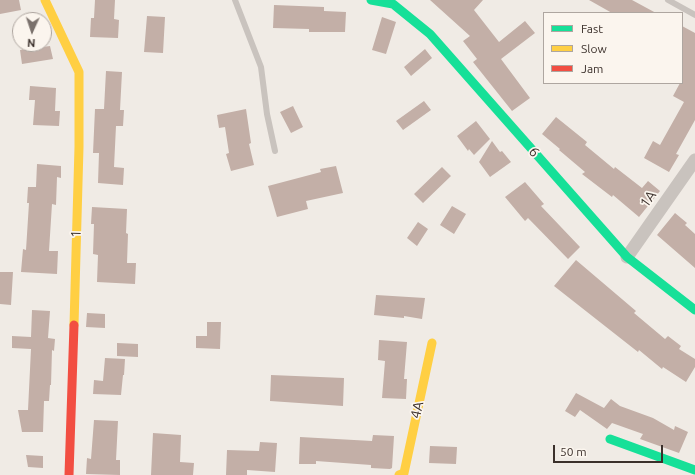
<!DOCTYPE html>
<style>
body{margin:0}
#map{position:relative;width:695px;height:475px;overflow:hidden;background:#f0ebe5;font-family:Ubuntu,sans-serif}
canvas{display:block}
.legend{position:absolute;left:543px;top:12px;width:140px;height:72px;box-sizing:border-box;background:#fbf5ee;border:1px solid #aea6a0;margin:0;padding:5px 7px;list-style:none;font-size:12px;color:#3b302b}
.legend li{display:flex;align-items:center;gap:8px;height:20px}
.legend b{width:20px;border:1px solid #aea6a0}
.north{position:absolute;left:12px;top:12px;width:40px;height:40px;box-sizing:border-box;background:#fbf5ee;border:1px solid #aea6a0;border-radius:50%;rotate:183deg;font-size:11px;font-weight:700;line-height:16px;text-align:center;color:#3b302b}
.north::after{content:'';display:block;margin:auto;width:14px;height:18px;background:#7a716c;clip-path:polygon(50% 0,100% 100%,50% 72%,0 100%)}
.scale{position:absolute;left:553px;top:445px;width:110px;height:18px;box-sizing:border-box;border:2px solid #3b302b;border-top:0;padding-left:5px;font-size:12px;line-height:14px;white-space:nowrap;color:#3b302b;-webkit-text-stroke:3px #fbf5ee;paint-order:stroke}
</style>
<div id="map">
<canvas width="695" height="475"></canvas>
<ul class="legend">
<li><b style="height:5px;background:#16e098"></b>Fast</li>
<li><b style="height:5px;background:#ffcf43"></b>Slow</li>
<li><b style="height:5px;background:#f24e42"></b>Jam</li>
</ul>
<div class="north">N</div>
<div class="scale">50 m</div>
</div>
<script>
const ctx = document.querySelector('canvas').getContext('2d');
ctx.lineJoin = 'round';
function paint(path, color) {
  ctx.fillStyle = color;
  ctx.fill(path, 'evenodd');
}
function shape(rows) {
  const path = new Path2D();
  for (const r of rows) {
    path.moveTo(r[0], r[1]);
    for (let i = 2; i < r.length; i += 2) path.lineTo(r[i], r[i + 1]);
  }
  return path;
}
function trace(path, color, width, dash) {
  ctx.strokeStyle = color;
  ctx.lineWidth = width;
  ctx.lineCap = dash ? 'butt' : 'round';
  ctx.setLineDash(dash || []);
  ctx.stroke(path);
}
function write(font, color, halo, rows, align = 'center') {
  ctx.font = font + ' Ubuntu,sans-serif';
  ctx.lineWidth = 3.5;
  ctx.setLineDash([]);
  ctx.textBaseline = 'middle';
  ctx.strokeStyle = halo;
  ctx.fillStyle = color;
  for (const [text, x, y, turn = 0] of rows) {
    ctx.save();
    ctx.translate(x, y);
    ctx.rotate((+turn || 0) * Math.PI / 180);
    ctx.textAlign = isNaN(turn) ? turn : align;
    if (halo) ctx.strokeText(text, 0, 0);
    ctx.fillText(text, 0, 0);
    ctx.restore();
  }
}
paint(shape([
 [0,0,19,0,21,10,0,14],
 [95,0,115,0,114,19,119,20,118,38,90,37,91,18,94,18],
 [430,0,483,0,474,10,499,42,525,21,535,33,501,59,530,98,512,111,473,62,477,59,463,41,470,36],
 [589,0,632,0,656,13,612,13],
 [274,5,324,7,324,11,346,12,345,32,309,32,309,29,273,28],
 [147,16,165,17,163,53,144,52],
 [382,17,396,22,386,54,372,50],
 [682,26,695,33,695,120,676,154,679,155,669,172,644,158,653,141,660,145,684,102,673,96,680,83,682,83],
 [50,46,53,59,22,64,20,50],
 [425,49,432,58,411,76,404,67],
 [106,71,122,72,120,110,124,110,123,126,116,126,114,167,124,168,123,185,98,183,99,153,93,153,95,109,104,109],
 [30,86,56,88,55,111,60,111,59,126,33,125,35,100,29,100],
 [424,101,431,110,403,130,396,121],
 [293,106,303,127,291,133,280,112],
 [246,109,251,143,249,144,254,165,231,171,226,154,229,153,225,127,219,128,217,115],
 [556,117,587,142,585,145,614,169,615,167,642,188,648,181,660,191,639,217,613,195,612,197,582,174,585,172,559,150,560,149,542,134],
 [476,121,490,139,474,155,469,149,468,151,457,136],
 [492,141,500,152,502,151,511,162,490,177,479,162],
 [37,164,61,166,61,178,57,177,56,205,52,204,49,251,58,251,57,274,21,272,23,249,26,250,29,203,27,203,28,187,36,187],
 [336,166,343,193,306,201,308,209,277,217,268,186,321,172,320,169],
 [442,167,451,176,423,203,414,194],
 [525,182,544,204,541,206,580,247,568,259,528,218,525,221,505,197],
 [452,206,466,214,454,234,440,225],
 [92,207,127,209,126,233,128,234,127,263,136,263,135,284,97,282,98,255,93,254,94,224,91,224],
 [675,213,687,223,685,225,695,234,695,268,657,235],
 [418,222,428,229,417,246,407,238],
 [576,260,636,311,634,313,665,339,668,336,681,346,679,349,695,359,695,367,686,382,663,367,662,369,639,350,638,352,554,286],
 [0,272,13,272,11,305,0,304],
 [376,295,425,298,422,319,404,316,404,318,374,315],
 [32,310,50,311,48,338,55,339,54,351,52,350,51,385,50,385,49,401,44,401,43,432,22,432,18,410,28,410,31,349,12,348,12,336,31,337],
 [87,313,105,314,105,328,86,327],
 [207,322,221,322,220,349,196,348,196,336,207,336],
 [379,340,407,342,404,379,407,379,406,399,382,398,385,361,378,360],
 [117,343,138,344,138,357,117,356],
 [105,358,125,359,124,375,123,375,121,395,93,394,94,380,103,381],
 [271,375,344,378,343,406,270,401],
 [576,393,604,408,611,399,620,406,653,418,674,430,675,426,688,432,679,453,640,439,643,434,612,423,607,429,580,410,575,417,565,411],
 [94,420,118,421,116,460,120,460,120,475,86,474,87,458,91,459],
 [153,433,181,435,180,462,194,463,193,475,151,475],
 [373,435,394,436,392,468,390,469,371,468,371,465,316,461,316,464,299,464,300,437,372,441],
 [260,442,277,443,275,472,247,470,247,475,226,475,227,450,259,451],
 [430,446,457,447,456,464,429,463],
 [26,455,43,456,43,468,28,467]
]), '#c3afa7');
trace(shape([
 [235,0,261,67,267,114,275,151],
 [668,0,695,15]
]), '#c9c3be', 6);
trace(shape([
 [627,257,695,160]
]), '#c9c3be', 13);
trace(shape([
 [371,0,393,4,430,34,627,257,695,310],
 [610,439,695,470]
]), '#16e098', 9);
trace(shape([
 [45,0,79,72,79,147,74,325],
 [399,475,404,473,432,343]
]), '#ffcf43', 9);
trace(shape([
 [69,475,74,325]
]), '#f24e42', 9);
write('14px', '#3b302b', '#fbf5ee', [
 ["6",534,152,49],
 ["1A",648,199,-55],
 ["1",76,234,-88],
 ["4A",417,410,-78]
]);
</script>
